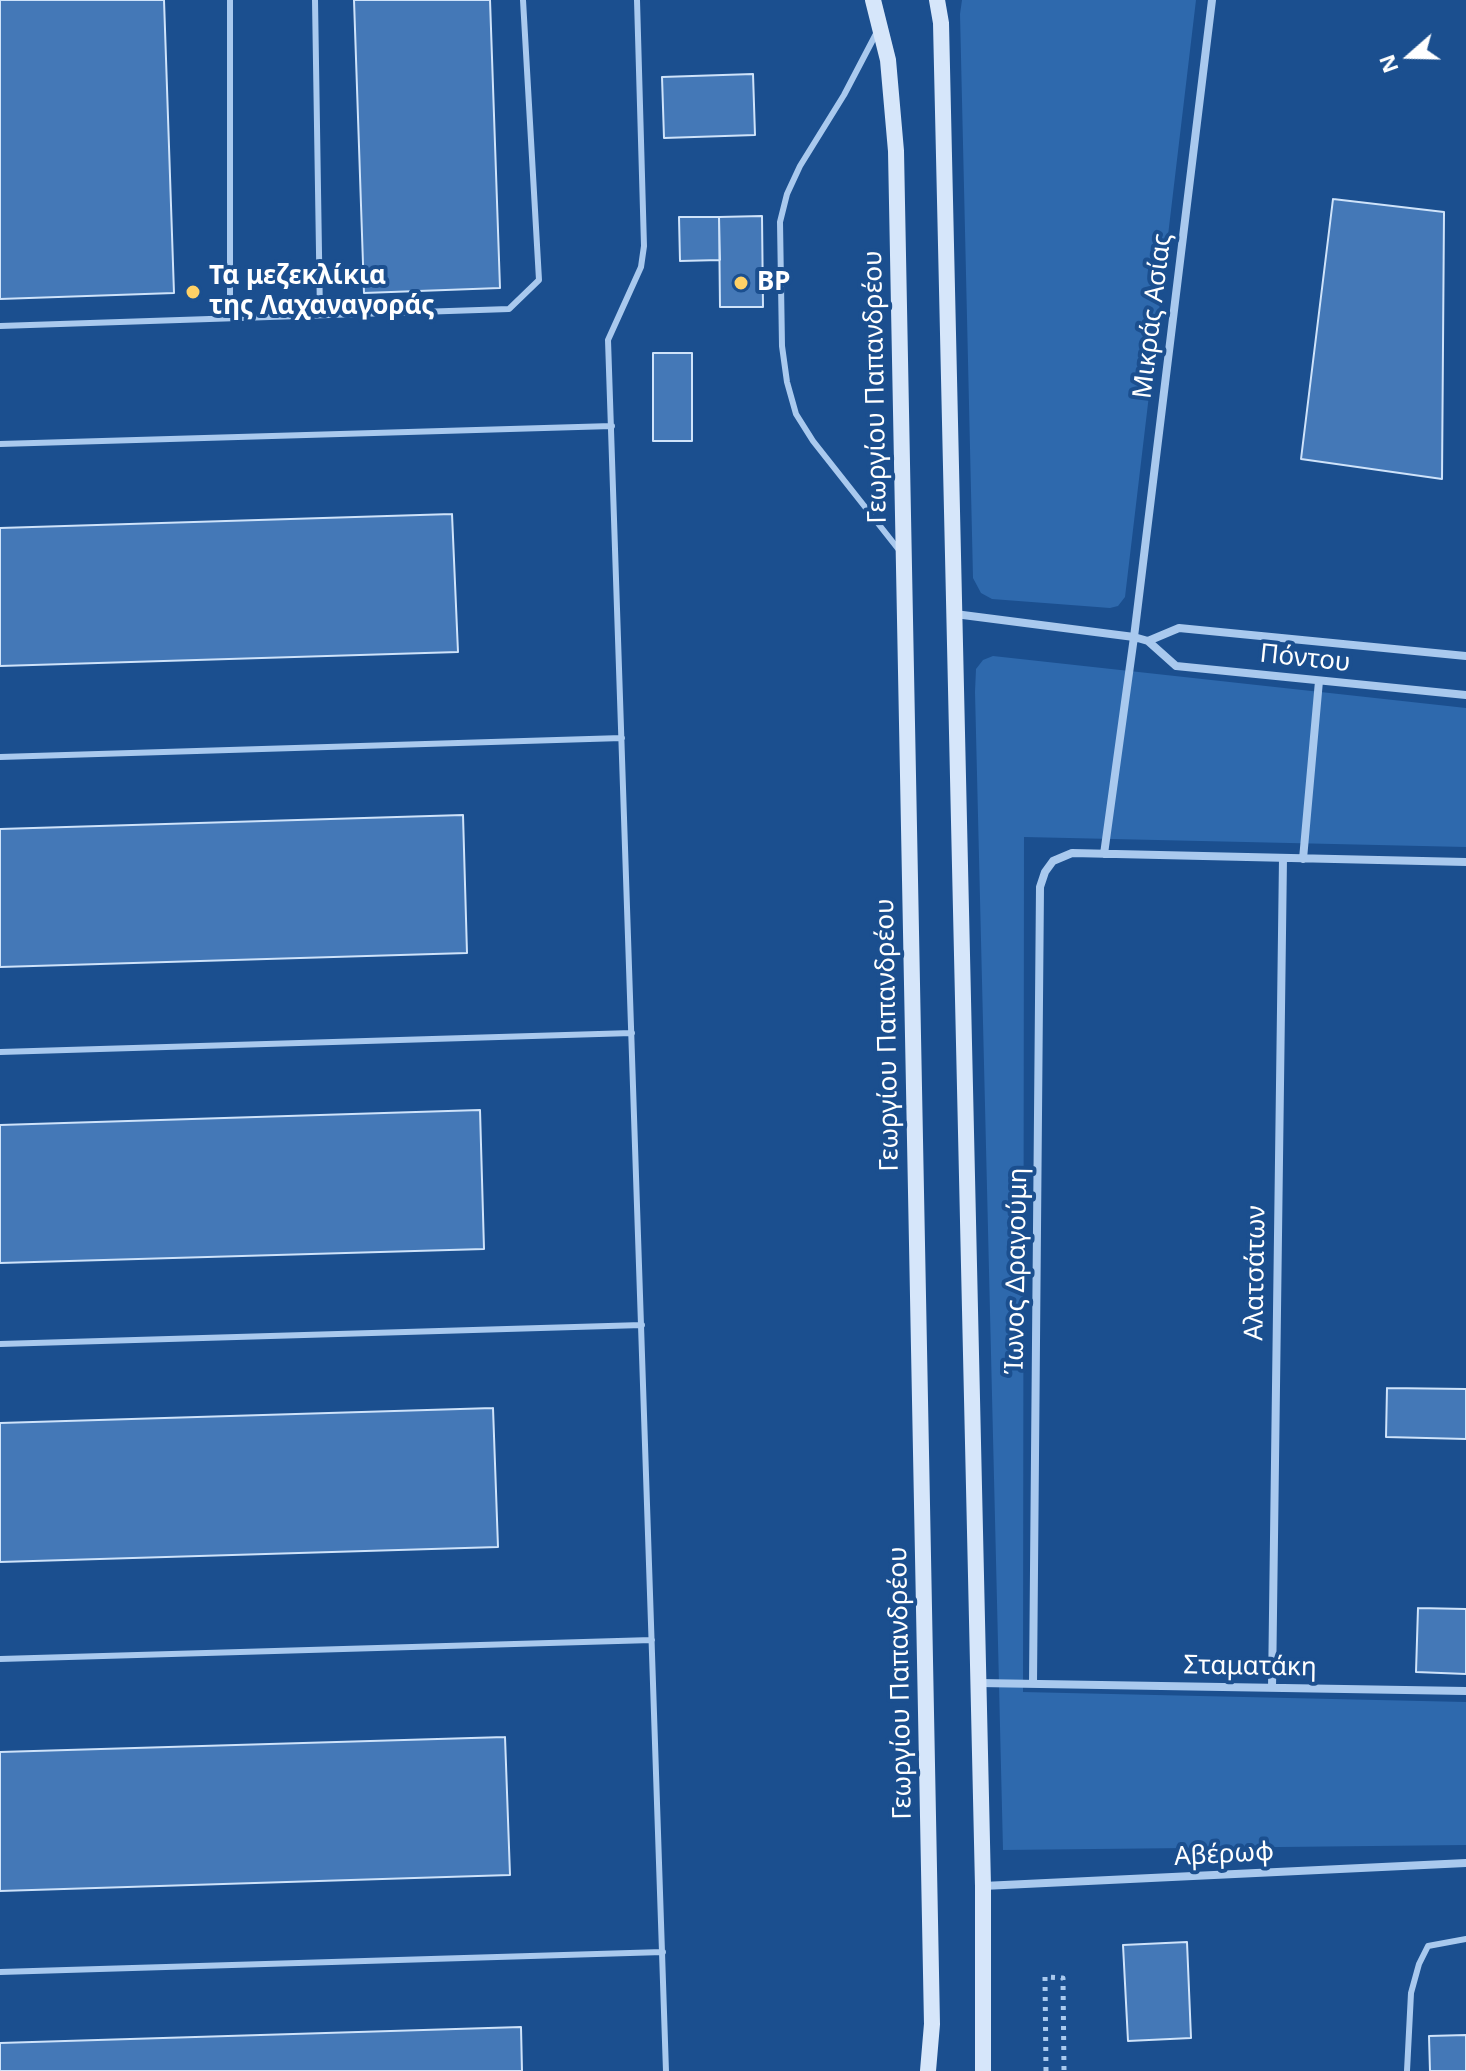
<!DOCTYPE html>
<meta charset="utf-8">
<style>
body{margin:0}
#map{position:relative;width:1466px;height:2071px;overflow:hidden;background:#1b4f8f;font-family:"Noto Sans",sans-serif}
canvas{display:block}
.north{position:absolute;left:1370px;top:16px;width:80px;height:80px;-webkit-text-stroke:6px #1b4f8f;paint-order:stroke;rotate:250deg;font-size:22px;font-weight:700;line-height:32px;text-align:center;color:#fff}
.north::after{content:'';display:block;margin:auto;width:28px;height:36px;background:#fff;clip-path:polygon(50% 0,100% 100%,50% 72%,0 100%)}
</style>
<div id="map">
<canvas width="1466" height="2071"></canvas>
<div class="north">N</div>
</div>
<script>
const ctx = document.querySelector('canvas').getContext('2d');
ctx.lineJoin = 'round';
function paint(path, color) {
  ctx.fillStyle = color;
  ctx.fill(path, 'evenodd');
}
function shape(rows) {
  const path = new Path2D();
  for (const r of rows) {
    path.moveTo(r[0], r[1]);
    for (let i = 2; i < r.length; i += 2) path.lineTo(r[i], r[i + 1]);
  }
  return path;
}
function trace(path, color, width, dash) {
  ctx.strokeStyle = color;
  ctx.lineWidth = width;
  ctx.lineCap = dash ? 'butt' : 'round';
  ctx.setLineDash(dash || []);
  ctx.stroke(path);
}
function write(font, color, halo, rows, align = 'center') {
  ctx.font = font + ' "Noto Sans",sans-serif';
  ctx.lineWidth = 8;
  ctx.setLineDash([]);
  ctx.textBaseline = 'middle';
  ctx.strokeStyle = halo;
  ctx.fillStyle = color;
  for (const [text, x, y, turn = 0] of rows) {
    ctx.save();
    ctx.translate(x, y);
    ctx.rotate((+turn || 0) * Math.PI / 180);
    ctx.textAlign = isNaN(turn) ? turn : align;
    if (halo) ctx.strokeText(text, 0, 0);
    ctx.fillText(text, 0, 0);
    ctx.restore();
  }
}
paint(shape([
 [962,0,1196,0,1125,597,1118,606,1110,608,992,599,981,593,973,578,960,14],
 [993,656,1466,708,1466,847,1024,837,1023,1692,1466,1702,1466,1845,1003,1850,975,692,976,669,983,660]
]), '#2e69ad');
const building = shape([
 [0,0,164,0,174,293,0,299,0,0],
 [354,0,490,0,500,288,364,293,354,0],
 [753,74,755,135,664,138,662,77,753,74],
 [1333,199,1444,212,1442,479,1301,459,1333,199],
 [762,216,763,307,720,307,719,217,762,216],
 [679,217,719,217,720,260,680,261,679,217],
 [653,353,692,353,692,441,653,441,653,353],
 [452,514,458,652,0,666,0,528,452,514],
 [463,815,467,953,0,967,0,829,463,815],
 [480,1110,484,1249,0,1263,0,1125,480,1110],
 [1387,1388,1466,1389,1466,1439,1386,1437,1387,1388],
 [493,1408,498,1547,0,1562,0,1423,493,1408],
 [1418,1608,1466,1609,1466,1674,1416,1672,1418,1608],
 [505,1737,510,1875,0,1891,0,1752,505,1737],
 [1187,1942,1191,2038,1128,2041,1123,1945,1187,1942],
 [521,2027,522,2071,0,2071,0,2043,521,2027],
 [1466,2035,1466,2071,1430,2071,1429,2036,1466,2035]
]);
paint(building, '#4478b7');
trace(building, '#cfe3fa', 2);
trace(shape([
 [1046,2071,1045,1977,1063,1978,1064,2071]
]), '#a9c9ee', 5, [4, 6]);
trace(shape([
 [315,0,320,315],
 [637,0,644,246,641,267,608,340,666,2071],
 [878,30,844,95,800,166,787,194,780,222,782,346,787,382,796,414,813,441,899,550],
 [230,318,230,0],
 [0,326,509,309,539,280,523,0],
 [0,444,612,426],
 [0,757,622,738],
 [0,1052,632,1033],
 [0,1344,642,1325],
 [0,1659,652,1640],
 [0,1972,663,1952],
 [1407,2071,1411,1993,1419,1964,1428,1946,1466,1939]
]), '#a9c9ee', 6);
trace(shape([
 [955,614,1134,637,1148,641,1176,666,1466,695],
 [1148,641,1179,628,1466,656],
 [1104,854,1134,637,1212,0],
 [1303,859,1319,681],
 [979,1683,1466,1691],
 [1033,1683,1040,887,1045,872,1053,861,1072,853,1466,862],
 [1272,1688,1283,858],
 [983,1886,1466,1863]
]), '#a9c9ee', 8);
trace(shape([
 [873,0,888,60,896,151,932,2024,928,2071],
 [937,0,941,23,983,1886,983,2071]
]), '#d6e6fa', 16);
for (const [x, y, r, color] of [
 [741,283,8,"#ffd166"],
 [193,292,8,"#ffd166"]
]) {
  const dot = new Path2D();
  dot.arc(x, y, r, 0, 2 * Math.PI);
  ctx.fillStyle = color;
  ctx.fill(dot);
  trace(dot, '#1b4f8f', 3);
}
write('bold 26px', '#fff', '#1b4f8f', [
 ["Τα μεζεκλίκια",209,277],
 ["της Λαχαναγοράς",209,307],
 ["BP",757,283]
], 'left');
write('26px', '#fff', '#1b4f8f', [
 ["Μικράς Ασίας",1153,316,-83],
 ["Γεωργίου Παπανδρέου",876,387,-91],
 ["Πόντου",1305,659,6],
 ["Γεωργίου Παπανδρέου",888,1035,-91],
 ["Ίωνος Δραγούμη",1017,1271,-89],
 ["Αλατσάτων",1256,1273,-89],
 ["Σταματάκη",1250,1667,1],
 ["Γεωργίου Παπανδρέου",901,1683,-91],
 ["Αβέρωφ",1224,1855,-3]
]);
</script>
